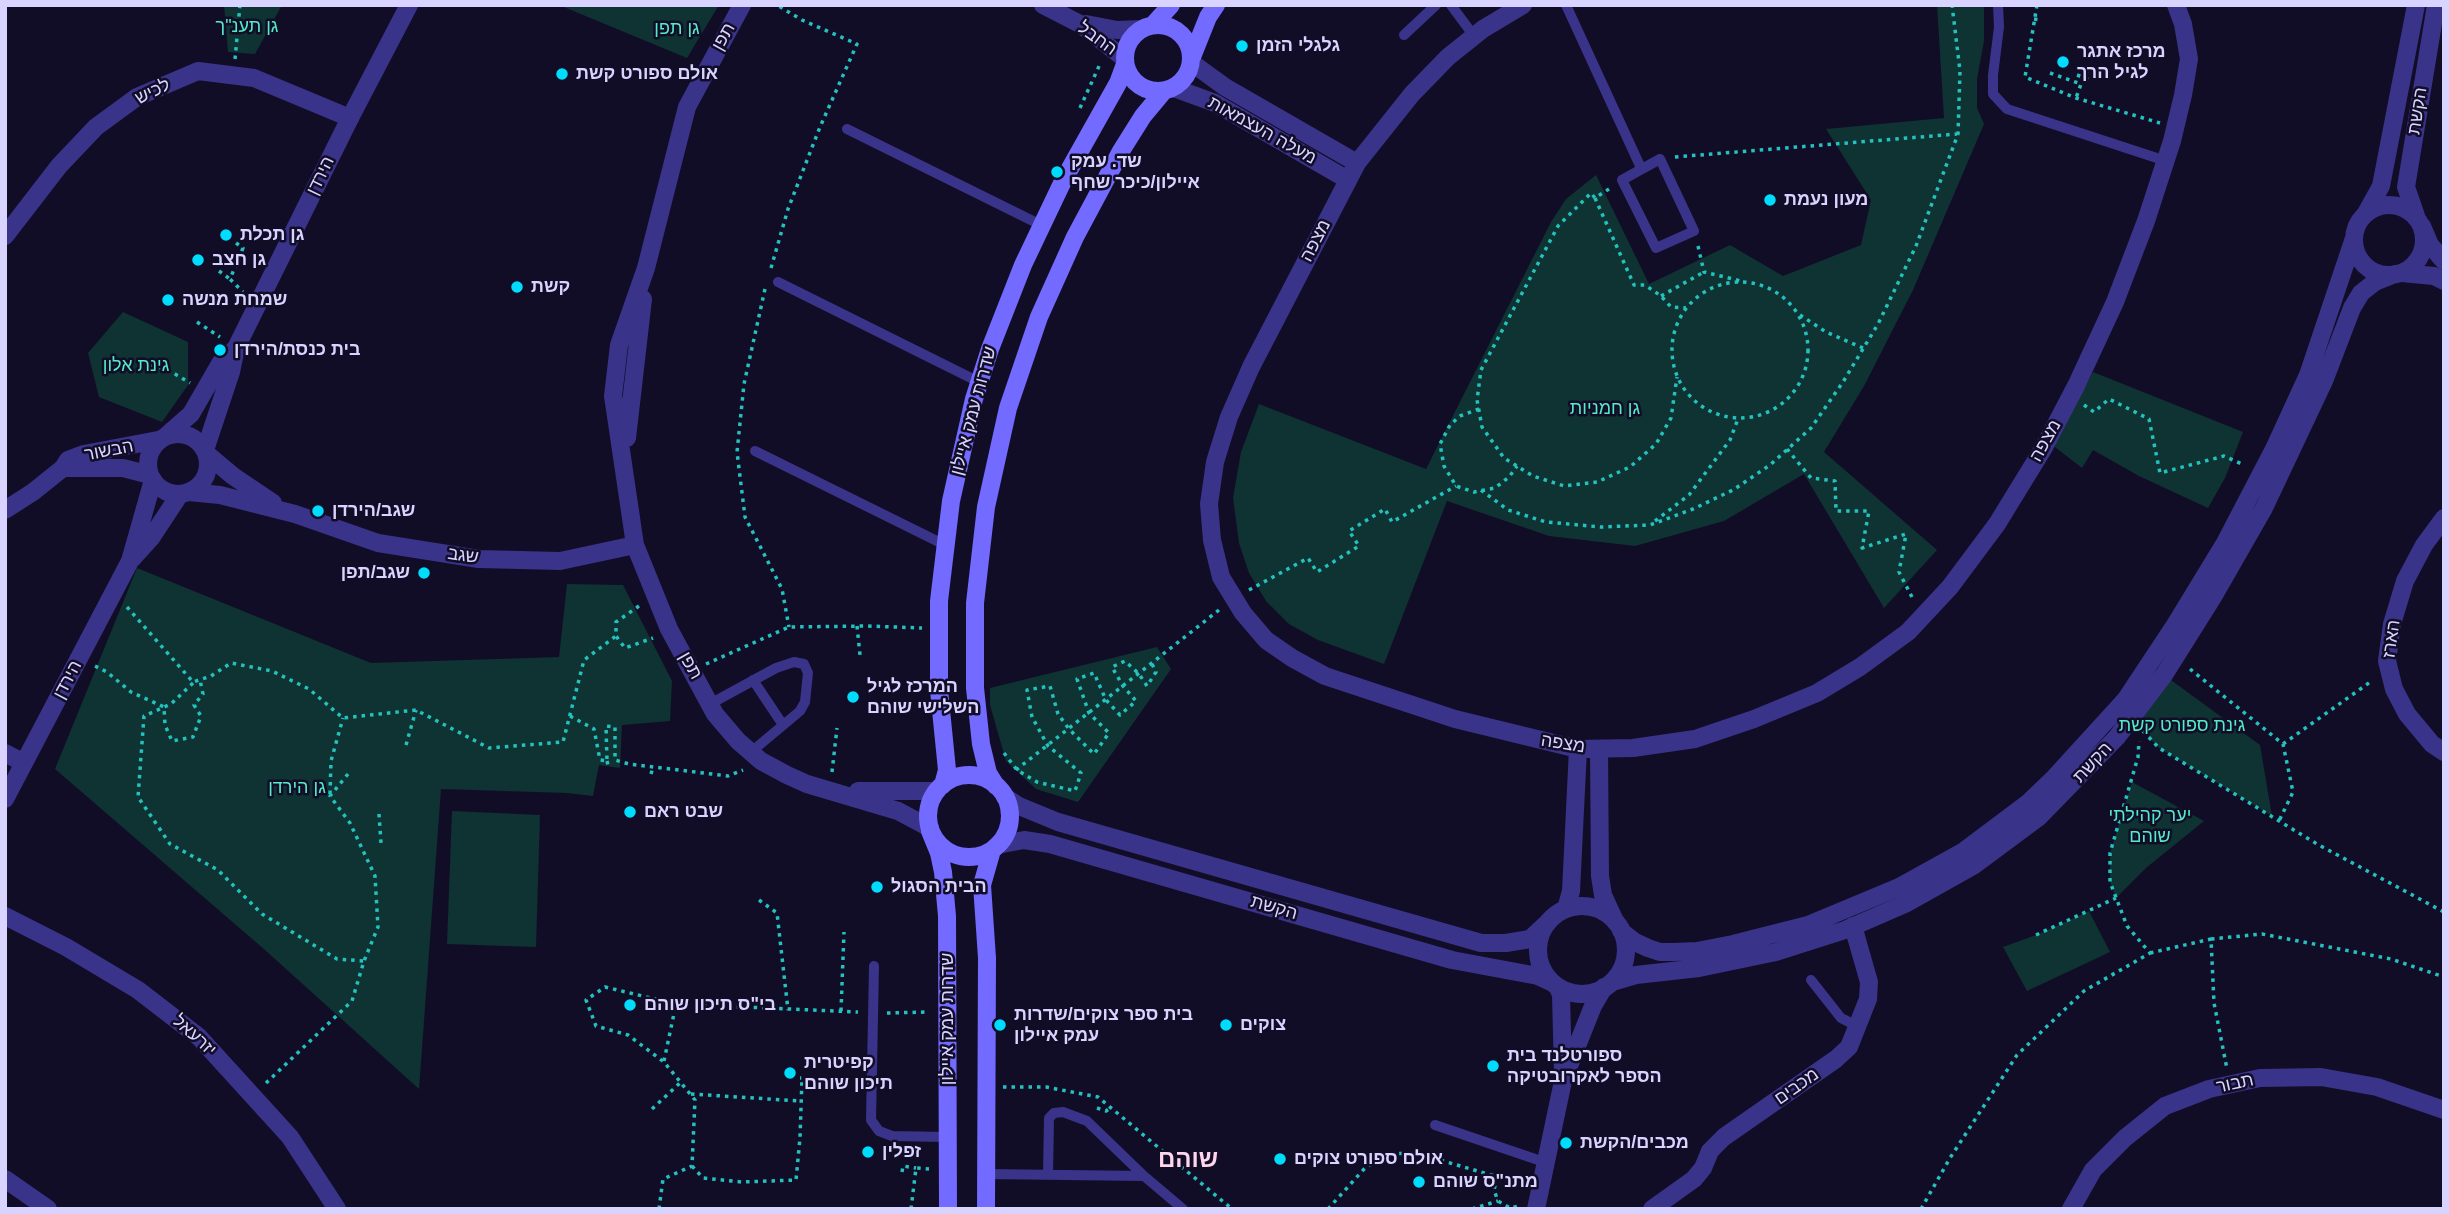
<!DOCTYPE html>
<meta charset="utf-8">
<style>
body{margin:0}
#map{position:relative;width:2449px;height:1214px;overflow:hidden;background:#120d27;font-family:Helvetica,sans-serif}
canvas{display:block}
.frame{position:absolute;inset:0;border:7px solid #d9d3ff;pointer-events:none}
</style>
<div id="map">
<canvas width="2449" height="1214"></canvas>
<div class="frame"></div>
</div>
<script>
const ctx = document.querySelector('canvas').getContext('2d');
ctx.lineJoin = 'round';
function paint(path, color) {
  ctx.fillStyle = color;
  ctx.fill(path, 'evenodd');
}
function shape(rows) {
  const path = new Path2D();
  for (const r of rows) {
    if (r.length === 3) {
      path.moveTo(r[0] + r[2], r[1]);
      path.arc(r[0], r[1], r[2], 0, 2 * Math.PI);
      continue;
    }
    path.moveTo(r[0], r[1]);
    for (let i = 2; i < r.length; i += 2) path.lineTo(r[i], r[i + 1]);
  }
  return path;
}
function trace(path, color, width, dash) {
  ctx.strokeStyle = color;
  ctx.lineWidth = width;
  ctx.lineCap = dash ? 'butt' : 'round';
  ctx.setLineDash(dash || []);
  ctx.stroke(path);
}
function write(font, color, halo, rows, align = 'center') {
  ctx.font = font + ' Helvetica,"Noto Sans Hebrew",sans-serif';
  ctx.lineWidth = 5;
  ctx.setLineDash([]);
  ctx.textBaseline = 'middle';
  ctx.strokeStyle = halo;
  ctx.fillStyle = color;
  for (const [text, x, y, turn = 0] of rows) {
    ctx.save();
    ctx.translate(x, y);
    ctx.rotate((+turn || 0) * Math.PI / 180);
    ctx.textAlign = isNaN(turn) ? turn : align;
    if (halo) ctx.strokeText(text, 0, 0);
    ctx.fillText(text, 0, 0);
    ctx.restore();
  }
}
paint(shape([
 [224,5,282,5,255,54,228,52],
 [559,5,719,5,687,58],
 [1937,5,1984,5,1984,41,1977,79,1977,108,1984,124,1913,290,1864,386,1824,452,1937,550,1884,608,1804,474,1724,521,1635,546,1549,536,1447,501,1384,664,1318,640,1289,624,1266,601,1249,573,1239,543,1233,498,1241,452,1259,404,1426,469,1551,222,1566,199,1596,175,1649,284,1730,245,1783,276,1861,245,1871,200,1826,129,1944,118],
 [123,312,188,342,188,385,162,422,99,397,88,353],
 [2093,372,2243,432,2225,478,2208,508,2139,476,2093,450,2082,468,2051,444,2068,419],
 [137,568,371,663,559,657,567,584,623,585,672,681,670,721,622,725,620,768,599,765,593,796,567,793,441,789,419,1089,265,950,55,769],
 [1157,647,1171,669,1078,802,1036,789,1006,761,990,705,990,688],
 [2164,675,2260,745,2272,816,2159,748,2132,719],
 [2132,782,2204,821,2146,868,2116,898,2110,882,2110,853],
 [452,811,540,815,536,947,447,944],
 [2089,911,2110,952,2027,991,2003,947,2036,935]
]), '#0f3232');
trace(shape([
 [2037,5,2025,77,2076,98,2160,123],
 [2034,19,2042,20],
 [235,59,240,5],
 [2082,67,2089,72],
 [2050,73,2081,84,2076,98],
 [2077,75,2090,80],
 [1080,108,1100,64],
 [1675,157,1957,134],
 [1609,189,1595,198,1591,193,1558,226,1481,370,1477,400,1482,427,1504,458,1533,476,1564,486,1597,482,1630,467,1656,444,1671,418,1677,377],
 [1595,198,1634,285,1645,285,1661,296,1671,307,1686,308],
 [236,243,243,248,230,279,243,292],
 [1698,246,1704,272,1741,281],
 [771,268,788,209,820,127,857,44,802,20,777,5],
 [219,271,230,279],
 [1740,350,68],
 [765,289,744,384,737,452,745,517,782,589,789,627],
 [1661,296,1704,272],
 [1800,315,1826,332,1863,348],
 [197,322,220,337],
 [151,366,165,368,190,383],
 [2084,405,2094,412,2109,399,2149,419,2160,473,2224,456,2244,465],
 [1479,409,1460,416,1450,425,1440,444,1444,466,1456,486,1474,492,1495,488,1509,477,1517,466],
 [1787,449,1811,478,1835,481,1836,511,1869,511,1862,548,1906,534,1899,572,1914,601],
 [1481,490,1508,510,1546,522,1601,527,1650,525,1693,509,1733,490,1770,465,1811,428,1843,382,1878,324,1916,246,1958,134,1960,71,1952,5],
 [1655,521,1689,495,1730,440,1738,419],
 [1249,590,1308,558,1317,572,1359,546,1349,531,1385,509,1392,522,1456,486],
 [639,606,616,622,616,636,625,648,653,638],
 [127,607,193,682,211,676,231,663,272,671,309,689,343,718,416,710,489,748,563,742,584,660,616,636],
 [857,626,860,655],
 [706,664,789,627,868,626,922,628],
 [95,666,107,672,131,692,164,707,165,725,172,741,193,737,201,716,194,705,203,694,200,680],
 [2190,669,2283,744,2293,792,2279,821],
 [193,683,171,704,144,716,138,797,170,844,218,870,262,914,337,959,364,961,352,1001,265,1084],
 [570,716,594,729,600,760,607,761,606,726,615,727,615,760,629,764,728,776,743,770],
 [2143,731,2159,748,2317,844,2444,912],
 [2283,744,2373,680],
 [406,745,416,710],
 [1004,753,1017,770,1037,782,1075,791,1081,773,1048,746,1032,717,1027,690,1050,686,1058,714,1069,729,1094,754,1109,733,1089,713,1077,679,1094,673,1106,700,1120,715,1136,701,1123,686,1112,667,1125,661,1139,674,1147,686,1156,672,1152,664],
 [607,761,609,769],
 [1016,770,1219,610],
 [832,772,837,728],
 [348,774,330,796,350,823,375,876,378,927,364,961],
 [651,774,653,767],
 [330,794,331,761,343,718],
 [379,814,381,843],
 [759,900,777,913,788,1010],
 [2036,935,2116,898],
 [2211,939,2262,934,2391,959,2444,977],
 [2150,953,2211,939,2214,1003,2227,1069],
 [841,1011,844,932],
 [887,1013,928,1012],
 [664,1061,676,1004,858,1012],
 [1003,1087,1046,1087,1098,1097,1232,1209],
 [691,1094,800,1101],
 [1097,1108,1106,1111,1110,1108],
 [652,1109,681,1082],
 [692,1166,703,1178,742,1182,796,1180,800,1138,802,1078,800,1078],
 [902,1172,903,1166,916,1168],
 [1497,1177,1494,1190,1498,1201,1510,1208,1519,1206],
 [659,1209,663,1179,692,1166,695,1100,664,1062,628,1035,596,1026,586,1000,605,987,676,1004],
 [911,1209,916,1168,929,1169],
 [1328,1209,1365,1168,1387,1154,1416,1153,1522,1184],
 [1472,1209,1498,1201],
 [1921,1209,1950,1158,2017,1055,2084,991,2150,953,2127,926,2110,882,2110,853,2138,757,2139,741]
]), '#23c2be', 3.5, [3.5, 5]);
trace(shape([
 [1451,5,1474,36],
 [1566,5,1641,168],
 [1998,5,1999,27,1993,75,1993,94,2007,109,2166,161],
 [1404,35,1436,5],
 [847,129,1041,225],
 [1660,159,1694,231,1656,248,1622,180,1660,159],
 [778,282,979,382],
 [755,451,945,545],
 [753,680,783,725],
 [710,704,776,668,794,662,804,664,808,673,805,702,800,711,751,752],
 [874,966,871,1120,879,1131,892,1136,948,1137],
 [1811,980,1841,1018,1857,1026],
 [1435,1125,1547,1163],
 [986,1174,1144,1176,1183,1209],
 [1048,1175,1049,1118,1054,1113,1063,1112,1087,1121,1144,1176]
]), '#3a338a', 10);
trace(shape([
 [742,5,687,107,646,268,619,345,613,396,635,545,669,629,715,714,738,741,761,761,787,775,807,784,898,811,930,828],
 [1523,5,1483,29,1448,57,1412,94,1357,163,1251,367,1229,417,1215,462,1209,504,1212,540,1221,577,1243,613,1266,640,1292,658,1325,676,1455,719,1578,749,1633,748,1695,739,1754,719,1817,693,1860,667,1908,632,1950,587,1997,524,2043,449,2076,386,2115,302,2146,221,2172,141,2183,95,2189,59,2183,24,2176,5],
 [1192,63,1225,87,1357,163],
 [1174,88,1215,103,1348,180],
 [2422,226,2430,245,2444,261],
 [5,236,59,166,96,127,137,97,198,71,254,78,350,118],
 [2402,273,2434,276,2444,281],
 [627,438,643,299],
 [208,455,233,476,273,503],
 [189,492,220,495,295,514,378,543,479,559,560,561,635,545],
 [2444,518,2424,545,2405,581,2392,624,2387,661,2394,689,2407,714,2432,744,2444,752],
 [132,559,151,538,180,494],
 [1599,749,1600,876,1603,895,1615,921],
 [5,753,24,763],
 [858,791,936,791],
 [5,799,130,561,153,480],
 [1566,909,1571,891,1578,749],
 [5,916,66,947,138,990,199,1037,290,1137,337,1209],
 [1558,987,1561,995,1563,1073],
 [5,1179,48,1209],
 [1536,1209,1563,1081,1593,1006,1604,987],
 [1652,1209,1694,1179,1703,1168,1710,1151,1724,1137,1836,1059,1849,1047,1868,999,1869,982,1853,926],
 [2071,1209,2093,1170,2125,1138,2165,1106,2209,1089,2260,1078,2321,1077,2377,1087,2444,1110]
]), '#3a338a', 18);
trace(shape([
 [1043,5,1080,24,1125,59],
 [1086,24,1117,30,1142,29],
 [2389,240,35],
 [2366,213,2381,186,2416,5],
 [2416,216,2406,187,2436,5],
 [178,464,30],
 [167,435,191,414,221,362,236,348],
 [205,450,231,372,236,348,350,118,409,5],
 [63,468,123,468,150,475],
 [5,510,33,492,63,468,68,460,84,454,158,440],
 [1005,797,1019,806,1058,822,1481,943,1506,943,1530,939,1546,924],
 [997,845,1024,840,1050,844,1452,960,1538,976,1551,982],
 [1582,950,44],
 [1621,931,1635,942,1648,948,1660,952,1674,952,1697,951,1733,944,1808,925,1899,887,1964,851,2028,803,2053,779,2126,699,2175,625,2225,543,2274,449,2308,375,2354,238],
 [1612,982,1636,975,1699,968,1776,952,1845,930,1907,903,1973,866,2039,817,2117,737,2164,675,2213,597,2264,508,2324,381,2352,308,2361,293,2375,282,2395,274]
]), '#3a338a', 18);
trace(shape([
 [1158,58,33],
 [1153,25,1171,5],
 [1192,57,1208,17,1216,5],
 [969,816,41],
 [943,785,947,770,939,690,939,601,951,501,974,399,990,349,1023,265,1063,181,1118,83,1125,64],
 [996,786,988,773,981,744,975,688,975,603,986,507,1008,408,1039,317,1075,237,1121,151,1143,116,1163,92],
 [930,831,939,853,943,872,947,916,948,1209],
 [986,1209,987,958,982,885,992,850]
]), '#736aff', 18);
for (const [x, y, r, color] of [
 [1242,46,7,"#00dcfe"],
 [2063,62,7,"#00dcfe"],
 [562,74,7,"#00dcfe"],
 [1057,172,7,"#00dcfe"],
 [1770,200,7,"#00dcfe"],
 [226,235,7,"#00dcfe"],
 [198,260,7,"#00dcfe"],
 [517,287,7,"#00dcfe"],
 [168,300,7,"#00dcfe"],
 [220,350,7,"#00dcfe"],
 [318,511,7,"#00dcfe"],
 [424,573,7,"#00dcfe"],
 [853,697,7,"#00dcfe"],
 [630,812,7,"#00dcfe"],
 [877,887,7,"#00dcfe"],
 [630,1005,7,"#00dcfe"],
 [1000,1025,7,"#00dcfe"],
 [1226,1025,7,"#00dcfe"],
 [1493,1066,7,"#00dcfe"],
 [790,1073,7,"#00dcfe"],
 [1566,1143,7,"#00dcfe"],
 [868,1152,7,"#00dcfe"],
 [1280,1159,7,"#00dcfe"],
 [1419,1182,7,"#00dcfe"]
]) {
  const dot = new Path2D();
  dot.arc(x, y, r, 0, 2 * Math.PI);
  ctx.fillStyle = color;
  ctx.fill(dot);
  trace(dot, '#120d27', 2.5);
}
write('18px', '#53ebca', '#120d27', [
 ["גן תענ\"ך",247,27],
 ["גן תפן",677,29],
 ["גינת אלון",136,366],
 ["גן חמניות",1605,409],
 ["גינת ספורט קשת",2182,726],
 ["גן הירדן",297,788],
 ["יער קהילתי",2150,816],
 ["שוהם",2150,837]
]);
write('18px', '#d9d3ff', '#120d27', [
 ["תפן",724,37,-61],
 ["החבל",1097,39,36],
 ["לכיש",153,92,-26],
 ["הקשת",2418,111,-81],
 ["מעלה העצמאות",1262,131,29],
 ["הירדן",321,176,-64],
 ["מצפה",1316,241,-63],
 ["שדרות עמק איילון",974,411,-75],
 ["מצפה",2046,441,-61],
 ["הבשור",109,451,-11],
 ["שגב",463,556,8],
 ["הארז",2392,639,-82],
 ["תפן",690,666,61],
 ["הירדן",68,680,-62],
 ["מצפה",1563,744,9],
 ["הקשת",2093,763,-47],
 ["הקשת",1274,908,16],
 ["שדרות עמק איילון",948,1019,-90],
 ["יזרעאל",194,1036,42],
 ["תבור",2235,1084,-12],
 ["מכבים",1797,1087,-35]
]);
write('bold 18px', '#d9d3ff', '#120d27', [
 ["גלגלי הזמן",1256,46],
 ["מרכז אתגר",2077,52],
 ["לגיל הרך",2077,73],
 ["אולם ספורט קשת",576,74],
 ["שד. עמק",1071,162],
 ["איילון/כיכר שחף",1071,183],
 ["מעון נעמת",1784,200],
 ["גן תכלת",240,235],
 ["גן חצב",212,260],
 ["קשת",531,287],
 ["שמחת מנשה",182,300],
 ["בית כנסת/הירדן",234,350],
 ["שגב/הירדן",332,511],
 ["שגב/תפן",410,573,"right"],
 ["המרכז לגיל",867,687],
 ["השלישי שוהם",867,708],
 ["שבט ראם",644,812],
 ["הבית הסגול",891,887],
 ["בי\"ס תיכון שוהם",644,1005],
 ["בית ספר צוקים/שדרות",1014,1015],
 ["עמק איילון",1014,1036],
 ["צוקים",1240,1025],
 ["ספורטלנד בית",1507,1056],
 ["הספר לאקרובטיקה",1507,1077],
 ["קפיטרית",804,1063],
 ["תיכון שוהם",804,1084],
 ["מכבים/הקשת",1580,1143],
 ["זפלין",882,1152],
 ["אולם ספורט צוקים",1294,1159],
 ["מתנ\"ס שוהם",1433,1182]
], 'left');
write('bold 24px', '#ffd5ee', '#120d27', [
 ["שוהם",1188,1160]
]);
</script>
